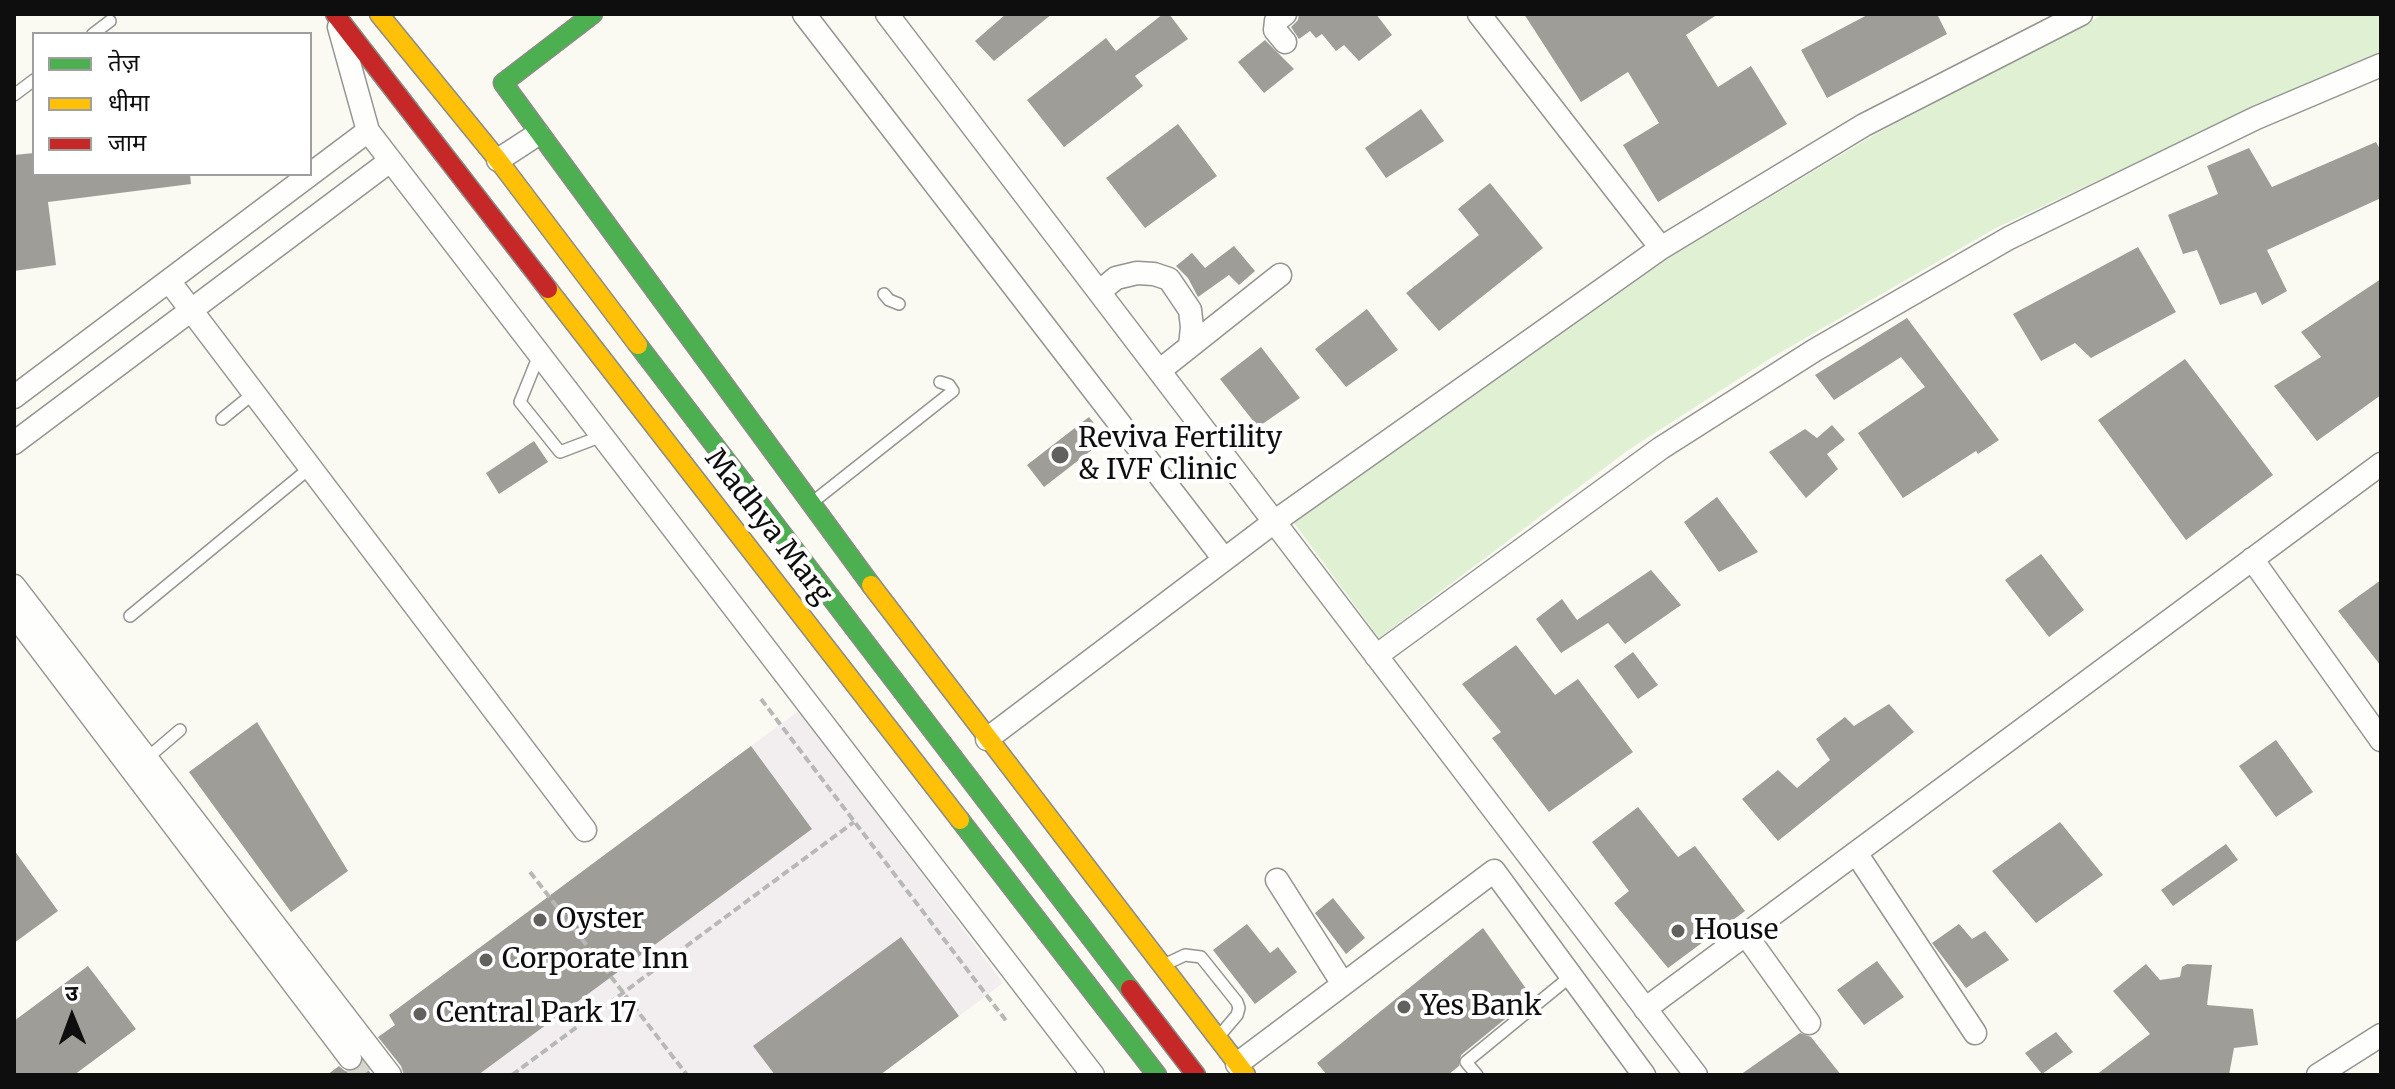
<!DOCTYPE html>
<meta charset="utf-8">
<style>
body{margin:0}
#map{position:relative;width:2395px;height:1089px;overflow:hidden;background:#fafaf2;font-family:Merriweather,"Noto Sans Devanagari",serif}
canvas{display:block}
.frame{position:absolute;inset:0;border:16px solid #0e0e0e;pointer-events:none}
.legend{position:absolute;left:32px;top:32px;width:280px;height:144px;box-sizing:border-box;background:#fff;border:2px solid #9f9f9f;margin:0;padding:10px 14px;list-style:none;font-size:24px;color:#0e0e0e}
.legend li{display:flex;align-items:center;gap:16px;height:40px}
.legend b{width:40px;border:2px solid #9f9f9f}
.north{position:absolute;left:32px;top:977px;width:80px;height:80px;-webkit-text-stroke:6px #fff;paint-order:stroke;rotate:359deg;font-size:22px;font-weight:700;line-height:32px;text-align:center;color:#0e0e0e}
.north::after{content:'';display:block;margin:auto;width:28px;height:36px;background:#0e0e0e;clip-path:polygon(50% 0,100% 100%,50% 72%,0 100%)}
</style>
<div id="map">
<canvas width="2395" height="1089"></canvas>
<div class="frame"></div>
<ul class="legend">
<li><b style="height:10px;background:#4caf50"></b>तेज़</li>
<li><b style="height:10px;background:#ffc107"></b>धीमा</li>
<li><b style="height:10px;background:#c62828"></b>जाम</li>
</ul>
<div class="north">उ</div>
</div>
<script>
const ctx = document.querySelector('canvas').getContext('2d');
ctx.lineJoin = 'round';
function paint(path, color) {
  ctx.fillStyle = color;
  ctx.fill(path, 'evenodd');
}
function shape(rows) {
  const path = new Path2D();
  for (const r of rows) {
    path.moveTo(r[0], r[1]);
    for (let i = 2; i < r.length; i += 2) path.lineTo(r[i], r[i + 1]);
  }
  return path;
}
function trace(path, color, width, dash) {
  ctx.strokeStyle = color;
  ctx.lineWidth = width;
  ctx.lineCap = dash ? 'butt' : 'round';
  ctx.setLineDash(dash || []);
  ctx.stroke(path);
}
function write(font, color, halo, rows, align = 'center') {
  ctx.font = font + ' Merriweather,serif';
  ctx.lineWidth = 8;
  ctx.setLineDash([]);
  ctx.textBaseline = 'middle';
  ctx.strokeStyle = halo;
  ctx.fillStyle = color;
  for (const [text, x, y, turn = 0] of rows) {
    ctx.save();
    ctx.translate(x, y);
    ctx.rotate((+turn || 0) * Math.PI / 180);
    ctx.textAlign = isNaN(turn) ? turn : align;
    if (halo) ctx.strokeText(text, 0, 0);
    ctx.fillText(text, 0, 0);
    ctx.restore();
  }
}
paint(shape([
 [800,710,1003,983,959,1016,901,938,775,1075,478,1075,812,829,751,746]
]), '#f2edef');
paint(shape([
 [2104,14,2381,14,2381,55,2243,113,1994,229,1771,358,1627,451,1379,638,1294,523,1672,256,1874,135]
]), '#e0f0d3');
paint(shape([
 [1006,14,1052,14,994,61,975,41],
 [1163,14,1169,14,1188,39,1135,76,1143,86,1064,147,1027,100,1106,38,1116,51],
 [1299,14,1376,14,1392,35,1359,61,1344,45,1336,51,1322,34,1316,38,1310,31,1299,39,1291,27,1298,20],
 [1524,14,1718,14,1686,35,1718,87,1751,66,1787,124,1658,202,1623,145,1659,123,1628,72,1581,102],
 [1869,14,1937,14,1947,34,1827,98,1801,50],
 [1265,40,1294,69,1264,93,1238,62],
 [1421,109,1444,141,1386,178,1365,148],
 [1178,124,1217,176,1145,228,1106,178],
 [2376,142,2381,151,2381,198,2267,250,2287,291,2262,305,2256,292,2220,305,2197,250,2183,254,2168,215,2218,194,2207,166,2249,148,2272,187],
 [34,153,34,174,190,174,191,184,48,202,56,265,14,271,14,155],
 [1490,183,1543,248,1439,331,1406,293,1479,235,1458,209],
 [1234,246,1255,271,1239,285,1229,275,1198,297,1188,278,1176,266,1192,253,1205,268],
 [2138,247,2176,312,2091,358,2075,343,2041,361,2013,314],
 [2381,279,2381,395,2317,441,2274,386,2321,357,2301,332],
 [1367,309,1398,350,1346,387,1315,349],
 [1907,318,1999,440,1978,454,1976,451,1903,498,1858,433,1925,387,1901,357,1834,400,1815,375],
 [1261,347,1300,398,1258,427,1220,379],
 [2185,359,2273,475,2186,540,2098,420],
 [1089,417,1106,439,1044,487,1027,465],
 [1832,425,1845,440,1827,454,1838,469,1806,498,1769,452,1805,429,1817,438],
 [534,441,548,462,499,494,486,473],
 [1717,497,1758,552,1719,572,1684,522],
 [2041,554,2084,610,2049,637,2005,580],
 [1651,570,1681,605,1625,644,1608,623,1561,653,1536,619,1562,599,1577,620],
 [2381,580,2381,666,2338,611],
 [1516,645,1555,695,1578,679,1633,752,1549,812,1492,738,1501,732,1462,684],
 [1633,652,1658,685,1638,699,1614,666],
 [1889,704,1914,732,1778,841,1742,799,1778,770,1797,788,1830,760,1816,739,1845,717,1854,726],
 [257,722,348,871,291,912,189,772],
 [2276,740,2313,792,2276,817,2239,766],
 [751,746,812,829,478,1075,404,1075,401,1066,378,1037,395,1025,389,1015],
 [1638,807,1678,857,1695,846,1745,911,1668,968,1614,903,1629,891,1592,842],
 [2060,822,2103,875,2036,923,1992,871],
 [2226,844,2238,860,2173,906,2161,890],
 [14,850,58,911,14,943],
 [1333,898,1365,938,1346,954,1315,913],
 [1247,924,1270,953,1278,947,1297,972,1255,1004,1213,950],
 [1959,924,1972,939,1985,931,2009,960,1966,988,1932,943],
 [1483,928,1532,997,1461,1055,1459,1066,1448,1075,1327,1075,1317,1063],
 [901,937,959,1016,880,1075,775,1075,753,1046],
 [1877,961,1904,997,1864,1025,1837,990],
 [2146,964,2160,980,2180,977,2182,967,2187,964,2212,965,2207,1005,2253,1009,2258,1045,2234,1048,2229,1075,2096,1075,2150,1034,2113,991],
 [88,966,136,1029,74,1075,14,1075,14,1021],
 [2056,1032,2073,1052,2042,1074,2025,1053],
 [1800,1033,1811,1037,1841,1075,1740,1075],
 [363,1063,372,1075,327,1075,339,1066,345,1071,352,1072]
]), '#9e9d98');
trace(shape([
 [350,1058,363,1075]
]), '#d7d7d0', 22, [22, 11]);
const lane = shape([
 [93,34,110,21],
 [14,95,34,80],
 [884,294,889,300,899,304],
 [539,355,520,402,560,452,602,436],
 [222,419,254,393],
 [814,501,953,391,949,385,940,382],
 [130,616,311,467],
 [146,759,180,730],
 [1166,964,1185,955,1201,957,1237,1002,1239,1008,1237,1015,1220,1035],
 [1477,1075,1466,1062,1571,976]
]);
const street = shape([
 [804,14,1224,559],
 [887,14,1696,1075],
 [1285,14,1276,21,1275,30,1285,42],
 [1479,14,1661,248],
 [339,27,368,131,1093,1075],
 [498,160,538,134],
 [169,281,585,830],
 [1099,292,1116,278,1137,273,1154,274,1169,279,1190,310,1192,327,1190,346],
 [1159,371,1280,275],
 [14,397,368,131],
 [14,443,390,161],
 [2252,559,2381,740],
 [14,586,390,1075],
 [14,614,350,1058],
 [1376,656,1661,448,1815,350,2009,238,2256,118,2381,65],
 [987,739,1274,522,1661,248,1864,125,2081,14],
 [1856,853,1975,1033],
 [1277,880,1343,984],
 [1746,935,1809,1023],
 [1645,1009,2381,464],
 [1237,1064,1494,871,1644,1075],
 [2318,1075,2381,1035]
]);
const fast = shape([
 [593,14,503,83,871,585],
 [638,345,1130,989],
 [960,820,1157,1075]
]);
const slow = shape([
 [379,14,498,160,638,345],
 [548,289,960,820],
 [871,585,1246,1075]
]);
const jam = shape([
 [335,14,548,289],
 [1130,989,1196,1075]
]);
trace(lane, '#949491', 14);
trace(street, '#949491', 25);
trace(fast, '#8b8b87', 21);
trace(slow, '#8b8b87', 21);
trace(jam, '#8b8b87', 21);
trace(shape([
 [761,699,1007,1022],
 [530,872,687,1075],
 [512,1075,854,822]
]), '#b8b8b6', 4, [8, 4]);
trace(lane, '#fefefd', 11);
trace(street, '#fefefd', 22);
trace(fast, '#4caf50', 18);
trace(slow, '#ffc107', 18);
trace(jam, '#c62828', 18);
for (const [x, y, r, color] of [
 [1060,455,10,"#61615e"],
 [540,920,8,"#61615e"],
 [1678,931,8,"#61615e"],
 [486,960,8,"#61615e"],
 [1404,1007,8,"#61615e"],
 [420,1014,8,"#61615e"]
]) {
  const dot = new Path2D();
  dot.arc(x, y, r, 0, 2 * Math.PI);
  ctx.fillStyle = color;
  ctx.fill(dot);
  trace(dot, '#fff', 3);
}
write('28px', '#0e0e0e', '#fff', [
 ["Reviva Fertility",1078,439],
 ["& IVF Clinic",1078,471],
 ["Oyster",556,920],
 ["House",1694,931],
 ["Corporate Inn",502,960],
 ["Yes Bank",1420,1007],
 ["Central Park 17",436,1014]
], 'left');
write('28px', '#0e0e0e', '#fff', [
 ["Madhya Marg",768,527,52]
]);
</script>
